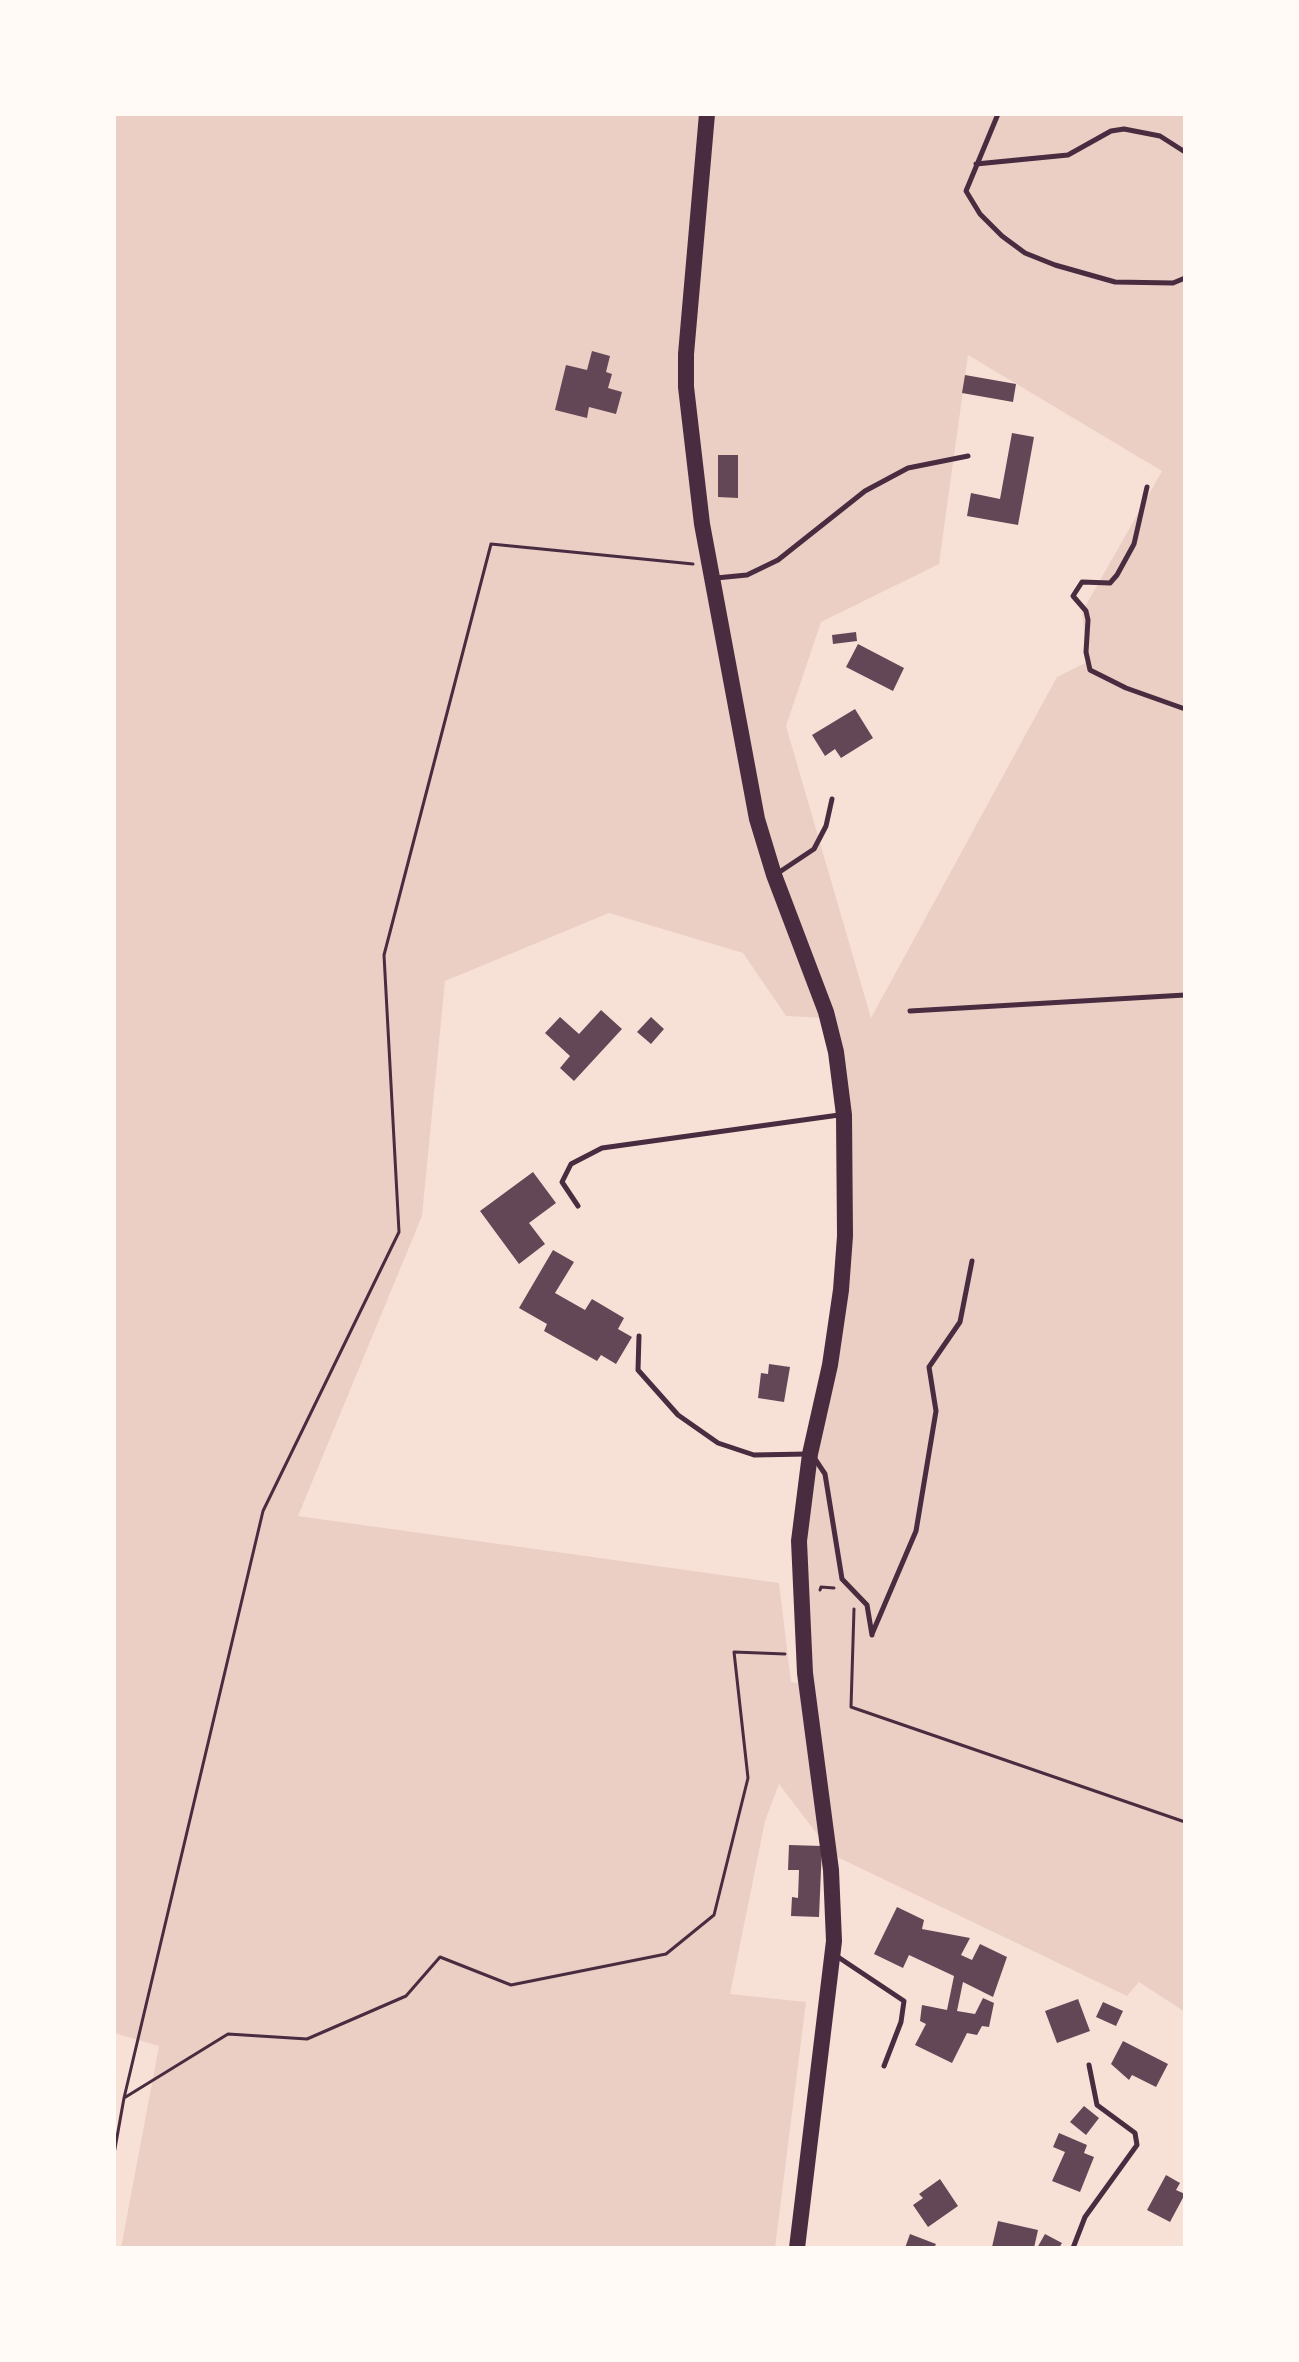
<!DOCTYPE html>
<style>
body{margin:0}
#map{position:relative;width:1299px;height:2362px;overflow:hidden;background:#f7e1d7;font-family:Helvetica,sans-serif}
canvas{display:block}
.frame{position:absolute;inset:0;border:116px solid #fffaf5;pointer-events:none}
</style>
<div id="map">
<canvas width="1299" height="2362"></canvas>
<div class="frame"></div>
</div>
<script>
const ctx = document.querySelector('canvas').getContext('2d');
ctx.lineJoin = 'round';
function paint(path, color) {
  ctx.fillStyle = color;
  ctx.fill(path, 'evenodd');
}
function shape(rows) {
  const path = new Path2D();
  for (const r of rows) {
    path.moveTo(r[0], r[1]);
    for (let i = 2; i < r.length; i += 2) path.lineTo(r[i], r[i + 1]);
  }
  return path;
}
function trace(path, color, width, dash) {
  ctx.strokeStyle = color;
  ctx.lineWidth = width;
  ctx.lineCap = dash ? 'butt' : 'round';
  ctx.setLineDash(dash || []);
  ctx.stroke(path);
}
paint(shape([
 [114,114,1185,114,1185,2012,1139,1982,1127,1996,833,1855,779,1784,765,1821,730,1994,806,2002,775,2248,121,2248,159,2046,114,2033],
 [968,355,1162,471,1082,612,1087,662,1057,677,871,1018,786,726,821,622,939,564],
 [609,913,743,953,786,1016,827,1018,844,1171,830,1365,799,1582,813,1686,791,1682,779,1583,298,1516,422,1216,445,981]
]), '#ebcfc5');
paint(shape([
 [592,351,610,356,606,372,612,374,608,388,622,392,616,414,589,407,587,418,555,410,566,365,587,370],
 [965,375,1016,384,1013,402,962,393],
 [1012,433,1034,437,1018,525,967,516,971,493,1000,499],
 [718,455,738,455,738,498,718,497],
 [856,632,857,641,833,644,832,635],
 [858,644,904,668,893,691,846,667],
 [855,709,873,738,841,758,835,749,825,756,812,735],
 [601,1010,622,1029,574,1081,560,1068,570,1056,545,1033,560,1017,579,1034],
 [651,1017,664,1029,651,1044,637,1032],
 [533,1172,556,1203,529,1223,545,1244,519,1264,480,1211],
 [553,1250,574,1262,555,1293,585,1310,592,1299,624,1318,618,1329,632,1337,616,1364,601,1355,597,1361,544,1331,547,1324,519,1308],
 [769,1364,790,1367,784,1402,758,1398,761,1373,768,1374],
 [789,1845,822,1846,819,1917,791,1916,792,1897,798,1898,799,1870,788,1870],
 [897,1907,924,1920,922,1929,970,1938,961,1955,972,1960,980,1944,1007,1957,993,1997,963,1982,957,2011,975,2014,983,1998,994,2003,989,2027,982,2026,977,2035,967,2033,952,2063,915,2045,926,2024,920,2021,922,2005,947,2010,954,1976,909,1955,903,1968,874,1954],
 [1078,1999,1090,2031,1057,2043,1045,2011],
 [1103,2002,1123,2011,1116,2026,1096,2017],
 [1123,2041,1168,2064,1156,2087,1132,2075,1129,2080,1111,2064],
 [1084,2106,1099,2118,1086,2135,1070,2122],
 [1059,2133,1087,2145,1084,2153,1094,2157,1080,2192,1052,2181,1065,2152,1053,2147],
 [1166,2175,1180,2183,1176,2190,1185,2194,1170,2222,1147,2210],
 [940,2179,958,2206,928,2227,913,2205,923,2198,919,2194],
 [998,2221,1038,2230,1034,2248,992,2247],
 [910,2234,936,2244,934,2248,905,2248],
 [1045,2234,1062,2243,1059,2248,1037,2248]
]), '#644757');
trace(shape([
 [820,1590,821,1587,834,1588],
 [854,1609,851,1707,1185,1822],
 [124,2098,228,2034,307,2039,406,1996,440,1957,511,1985,666,1954,714,1915,748,1778,734,1652,785,1654],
 [114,2154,124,2098,263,1511,399,1232,384,955,491,544,693,564]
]), '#4a2c40', 3);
trace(shape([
 [998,114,966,191,980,214,1002,236,1025,253,1055,265,1115,282,1173,283,1185,278],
 [976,164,1068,155,1111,131,1124,129,1160,136,1185,152],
 [1147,487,1134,544,1117,575,1110,583,1082,582,1073,596,1086,611,1088,620,1086,652,1090,670,1126,688,1185,709],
 [716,578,747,575,778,560,865,491,908,468,968,456],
 [778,873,814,849,826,826,832,799],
 [910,1011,1185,995],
 [578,1206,562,1182,571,1164,602,1148,839,1115],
 [639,1336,638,1370,678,1415,718,1443,754,1455,807,1454],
 [815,1459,825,1474,842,1579,867,1605,872,1635],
 [872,1634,916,1531,936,1411,929,1367,960,1322,972,1261],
 [835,1955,904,2001,901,2022,884,2066],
 [1073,2248,1085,2217,1137,2145,1135,2133,1097,2105,1089,2065]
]), '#4a2c40', 5);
trace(shape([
 [707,114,686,354,686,387,702,524,757,819,774,875,826,1012,836,1052,844,1115,845,1236,841,1290,830,1365,810,1454,799,1541,805,1673,831,1870,834,1941,797,2248]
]), '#4a2c40', 16);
</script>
